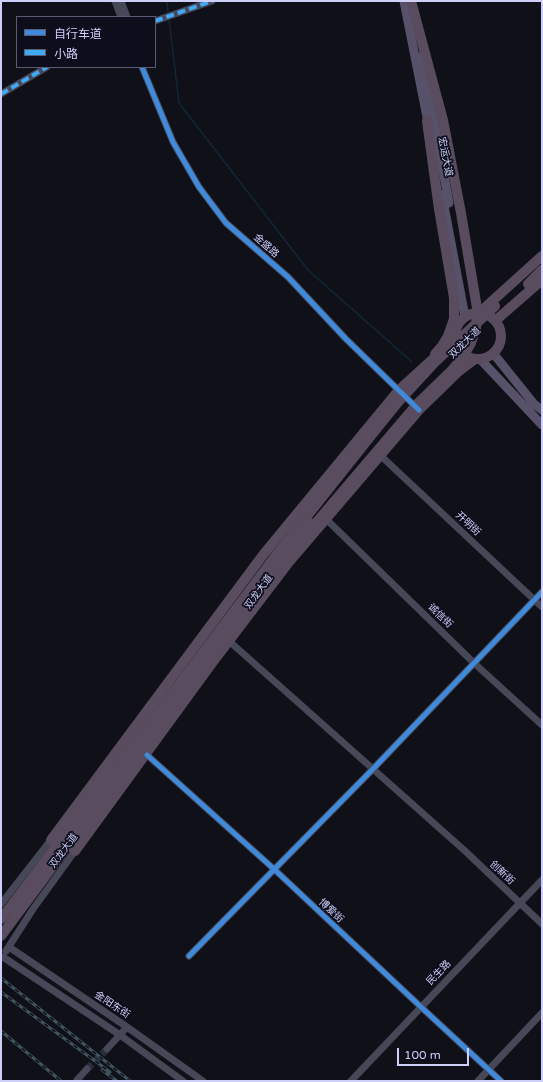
<!DOCTYPE html>
<meta charset="utf-8">
<style>
body{margin:0}
#map{position:relative;width:543px;height:1082px;overflow:hidden;background:#101018;font-family:"Varela Round","Noto Sans SC",sans-serif}
canvas{display:block}
.frame{position:absolute;inset:0;border:2px solid #ced0f9;pointer-events:none}
.legend{position:absolute;left:16px;top:16px;width:140px;height:52px;box-sizing:border-box;background:#0d0d1b;border:1px solid #5a5b74;margin:0;padding:5px 7px;list-style:none;font-size:12px;color:#ced0f9}
.legend li{display:flex;align-items:center;gap:8px;height:20px}
.legend b{width:20px;border:1px solid #5a5b74}
.scale{position:absolute;left:397px;top:1048px;width:72px;height:18px;box-sizing:border-box;border:2px solid #ced0f9;border-top:0;padding-left:5px;font-size:12px;line-height:14px;white-space:nowrap;color:#ced0f9;-webkit-text-stroke:3px #0d0d1b;paint-order:stroke}
</style>
<div id="map">
<canvas width="543" height="1082"></canvas>
<div class="frame"></div>
<ul class="legend">
<li><b style="height:5px;background:#408adc"></b>自行车道</li>
<li><b style="height:5px;background:#3fa9f5"></b>小路</li>
</ul>
<div class="scale">100 m</div>
</div>
<script>
const ctx = document.querySelector('canvas').getContext('2d');
ctx.lineJoin = 'round';
function shape(rows) {
  const path = new Path2D();
  for (const r of rows) {
    if (r.length === 3) {
      path.moveTo(r[0] + r[2], r[1]);
      path.arc(r[0], r[1], r[2], 0, 2 * Math.PI);
      continue;
    }
    path.moveTo(r[0], r[1]);
    for (let i = 2; i < r.length; i += 2) path.lineTo(r[i], r[i + 1]);
  }
  return path;
}
function trace(path, color, width, dash) {
  ctx.strokeStyle = color;
  ctx.lineWidth = width;
  ctx.lineCap = dash ? 'butt' : 'round';
  ctx.setLineDash(dash || []);
  ctx.stroke(path);
}
function write(font, color, halo, rows, align = 'center') {
  ctx.font = font + ' "Varela Round","Noto Sans SC",sans-serif';
  ctx.lineWidth = 3.5;
  ctx.setLineDash([]);
  ctx.textBaseline = 'middle';
  ctx.strokeStyle = halo;
  ctx.fillStyle = color;
  for (const [text, x, y, turn = 0] of rows) {
    ctx.save();
    ctx.translate(x, y);
    ctx.rotate((+turn || 0) * Math.PI / 180);
    ctx.textAlign = isNaN(turn) ? turn : align;
    if (halo) ctx.strokeText(text, 0, 0);
    ctx.fillText(text, 0, 0);
    ctx.restore();
  }
}
trace(shape([
 [167,1,168,13],
 [169,19,179,103,308,270,412,362]
]), '#112738', 1.5);
trace(shape([
 [87,1069,107,1049]
]), '#2c2d3a', 7, [7, 3.5]);
trace(shape([
 [115,1,121,17],
 [121,1,127,17],
 [155,21,212,1],
 [142,67,173,142,199,187,226,223,288,277,346,339,418,409],
 [1,94,47,67],
 [380,455,542,607],
 [326,519,474,663,542,725],
 [229,641,464,850,542,924],
 [147,755,275,870,421,1007,501,1081],
 [1,904,51,840],
 [9,947,127,1027,203,1081],
 [6,951,33,909,75,851],
 [189,956,372,770,542,592],
 [3,957,120,1035,183,1081],
 [107,1049,127,1027],
 [77,1080,87,1069],
 [351,1081,542,880],
 [478,1081,542,1013]
]), '#464858', 7);
trace(shape([
 [404,1,429,127],
 [422,56,449,203],
 [442,195,465,317],
 [493,353,534,404,542,410],
 [480,359,542,425]
]), '#57526a', 9);
trace(shape([
 [411,1,443,120,449,151],
 [427,121,439,209],
 [528,284,542,270],
 [479,313,542,256],
 [478,336,23],
 [495,321,542,280],
 [51,840,263,555,399,390,433,359],
 [75,851,212,663,289,562,419,410,459,371,475,359],
 [1,919,114,771],
 [1,936,120,776]
]), '#594c5e', 10);
const rail = shape([
 [1,978,130,1081],
 [1,992,110,1072],
 [1,1031,61,1081],
 [102,1070,117,1081]
]);
trace(rail, '#3f545c', 3);
trace(rail, '#0d0d1b', 1.5, [4.5]);
trace(shape([
 [435,354,442,346,448,336,454,319,454,298,439,209],
 [309,531,418,403,452,370,463,357,471,343,476,328,477,308,461,213,449,151],
 [114,771,277,554,378,427,399,401,435,362,495,306],
 [120,776,310,523]
]), '#594c5e', 10);
trace(shape([
 [155,21,212,1],
 [1,94,47,67]
]), '#3fa9f5', 4, [8, 4]);
trace(shape([
 [142,67,173,142,199,187,226,223,288,277,346,339,419,410],
 [147,755,275,870,421,1007,501,1081],
 [189,956,372,770,542,592]
]), '#408adc', 5);
write('10px', '#ced0f9', '#0d0d1b', [
 ["宏运大道",445,157,79],
 ["金盛路",266,246,42],
 ["双龙大道",465,343,-44],
 ["开明街",468,524,43],
 ["双龙大道",259,592,-54],
 ["诚信街",440,616,44],
 ["双龙大道",64,851,-53],
 ["创新街",502,873,43],
 ["博爱街",331,911,43],
 ["民生路",439,973,-46],
 ["金阳东街",112,1005,33]
]);
</script>
